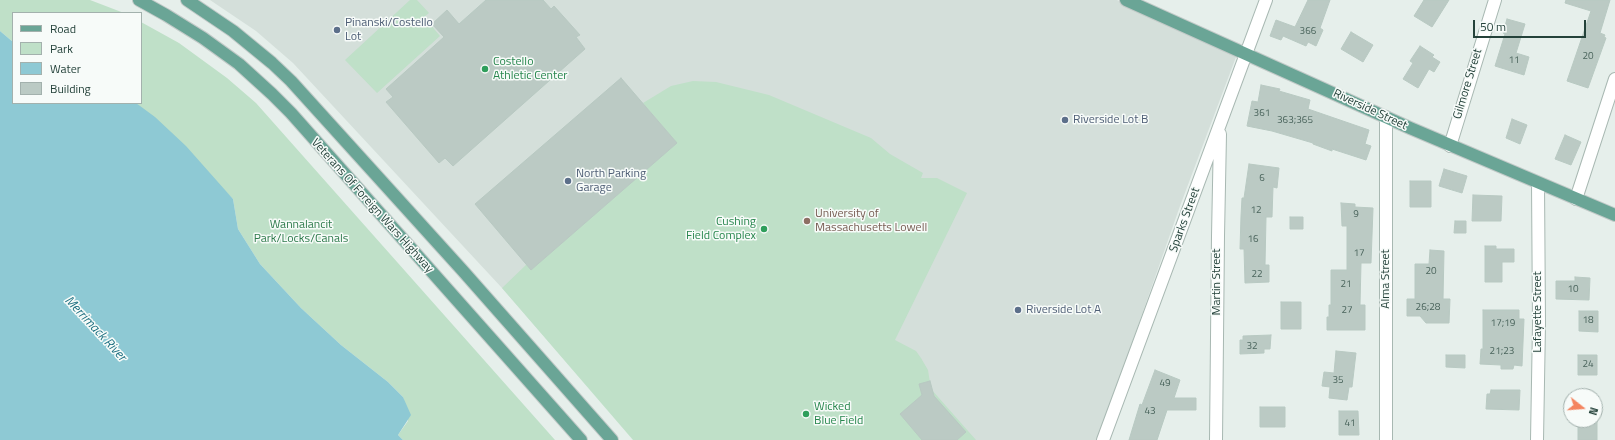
<!DOCTYPE html>
<style>
body{margin:0}
#map{position:relative;width:1615px;height:440px;overflow:hidden;background:#e6efeb;font-family:"Titillium Web",sans-serif}
canvas{display:block}
.legend{position:absolute;left:12px;top:12px;width:130px;height:92px;box-sizing:border-box;background:#f7fbf9;border:1px solid #a3b1ad;margin:0;padding:5px 7px;list-style:none;font-size:12px;color:#24423a}
.legend li{display:flex;align-items:center;gap:8px;height:20px}
.legend b{width:20px;border:1px solid #a3b1ad}
.north{position:absolute;left:1563px;top:388px;width:40px;height:40px;box-sizing:border-box;background:#f7fbf9;border:1px solid #a3b1ad;border-radius:50%;rotate:107deg;font-size:11px;font-weight:700;line-height:16px;text-align:center;color:#24423a}
.north::after{content:'';display:block;margin:auto;width:14px;height:18px;background:#f4845f;clip-path:polygon(50% 0,100% 100%,50% 72%,0 100%)}
.scale{position:absolute;left:1473px;top:20px;width:113px;height:18px;box-sizing:border-box;border:2px solid #24423a;border-top:0;padding-left:5px;font-size:12px;line-height:14px;white-space:nowrap;color:#24423a;-webkit-text-stroke:3px #f7fbf9;paint-order:stroke}
</style>
<div id="map">
<canvas width="1615" height="440"></canvas>
<ul class="legend">
<li><b style="height:5px;background:#6aa596"></b>Road</li>
<li><b style="height:11px;background:#bfe0c8"></b>Park</li>
<li><b style="height:11px;background:#8ec9d4"></b>Water</li>
<li><b style="height:11px;background:#bbcac4"></b>Building</li>
</ul>
<div class="north">N</div>
<div class="scale">50 m</div>
</div>
<script>
const ctx = document.querySelector('canvas').getContext('2d');
ctx.lineJoin = 'round';
function paint(path, color) {
  ctx.fillStyle = color;
  ctx.fill(path, 'evenodd');
}
function shape(rows) {
  const path = new Path2D();
  for (const r of rows) {
    path.moveTo(r[0], r[1]);
    for (let i = 2; i < r.length; i += 2) path.lineTo(r[i], r[i + 1]);
  }
  return path;
}
function trace(path, color, width, dash) {
  ctx.strokeStyle = color;
  ctx.lineWidth = width;
  ctx.lineCap = dash ? 'butt' : 'round';
  ctx.setLineDash(dash || []);
  ctx.stroke(path);
}
function write(font, color, halo, rows, align = 'center') {
  ctx.font = font + ' "Titillium Web",sans-serif';
  ctx.lineWidth = 3;
  ctx.setLineDash([]);
  ctx.textBaseline = 'middle';
  ctx.strokeStyle = halo;
  ctx.fillStyle = color;
  for (const [text, x, y, turn = 0] of rows) {
    ctx.save();
    ctx.translate(x, y);
    ctx.rotate((+turn || 0) * Math.PI / 180);
    ctx.textAlign = isNaN(turn) ? turn : align;
    if (halo) ctx.strokeText(text, 0, 0);
    ctx.fillText(text, 0, 0);
    ctx.restore();
  }
}
paint(shape([
 [210,0,1117,0,1236,57,1180,206,1098,440,634,440,502,288,293,63,256,31]
]), '#d4dfda');
paint(shape([
 [0,0,90,0,124,13,13,13,13,42,0,31],
 [410,0,417,0,429,13,424,17,440,36,377,93,345,60],
 [141,22,179,43,227,78,256,103,555,440,403,440,398,435,408,421,403,397,388,382,341,345,301,308,260,264,238,229,233,199,136,103,141,103],
 [693,81,716,82,769,95,871,138,890,154,923,173,921,178,937,178,967,193,895,340,916,351,921,358,928,370,931,389,976,440,633,440,502,288,527,264,531,270,677,143,643,103,671,86]
]), '#bfe0c8');
paint(shape([
 [0,31,13,42,13,103,136,103,155,117,186,146,233,199,238,229,260,264,301,308,341,345,388,382,403,397,411,415,398,435,403,440,0,440]
]), '#8ec9d4');
const building = shape([
 [486,0,543,0,551,9,554,6,580,35,576,37,585,49,453,166,445,158,439,163,386,102,393,97,386,89,444,37,432,24,447,10,459,24,486,0],
 [1308,0,1330,0,1320,28,1323,30,1316,46,1308,42,1306,46,1283,36,1281,40,1270,36,1276,20,1295,27,1308,0],
 [1424,0,1449,0,1432,27,1414,16,1424,0],
 [1566,0,1610,0,1600,33,1605,35,1604,37,1606,38,1588,88,1567,81,1591,11,1565,3,1566,0],
 [1507,19,1525,24,1516,53,1529,57,1524,75,1495,66,1505,34,1503,33,1507,19],
 [1351,32,1373,45,1363,62,1341,49,1351,32],
 [1420,46,1434,55,1432,57,1440,62,1434,72,1429,69,1418,88,1403,79,1413,63,1410,61,1420,46],
 [621,78,677,143,531,270,475,204,621,78],
 [1261,85,1280,89,1279,91,1310,100,1308,109,1369,130,1365,144,1371,146,1366,160,1332,149,1332,151,1313,144,1313,143,1272,131,1247,126,1252,101,1258,102,1261,85],
 [1512,119,1527,125,1520,144,1506,138,1512,119],
 [1565,135,1581,142,1571,165,1555,159,1565,135],
 [1249,164,1279,168,1277,188,1273,187,1272,217,1266,217,1265,265,1269,265,1269,282,1245,283,1244,249,1240,249,1241,216,1242,198,1244,198,1249,164],
 [1444,169,1467,176,1462,193,1439,186,1444,169],
 [1410,181,1431,181,1431,207,1410,207,1410,181],
 [1473,195,1502,196,1501,221,1472,221,1473,195],
 [1341,203,1355,204,1355,207,1373,208,1371,263,1361,263,1360,305,1365,305,1365,330,1327,330,1327,317,1329,317,1329,305,1331,305,1331,270,1347,270,1347,226,1342,226,1341,203],
 [1290,217,1303,217,1303,229,1290,229,1290,217],
 [1455,221,1466,221,1466,233,1454,233,1455,221],
 [1485,246,1496,246,1496,249,1514,249,1514,262,1502,262,1502,282,1485,282,1485,246],
 [1430,250,1444,251,1443,299,1450,299,1449,323,1426,323,1420,316,1407,316,1407,299,1415,299,1415,264,1429,264,1430,250],
 [1575,277,1590,278,1589,300,1556,299,1556,281,1575,281,1575,277],
 [1281,302,1301,302,1301,329,1281,329,1281,302],
 [1483,310,1519,310,1519,319,1524,319,1522,366,1514,365,1513,369,1501,369,1501,365,1480,364,1481,349,1483,349,1483,310],
 [1579,311,1598,311,1598,332,1579,331,1579,311],
 [1271,335,1270,349,1264,349,1264,353,1240,354,1240,340,1243,340,1243,336,1271,335],
 [1336,351,1356,353,1352,387,1349,387,1347,400,1329,398,1330,387,1322,386,1324,372,1334,373,1336,351],
 [1446,355,1465,355,1465,368,1446,367,1446,355],
 [1578,355,1597,355,1597,375,1578,375,1578,355],
 [1155,370,1180,380,1174,398,1196,398,1196,410,1167,410,1157,440,1129,440,1140,404,1142,405,1155,370],
 [930,381,934,396,966,432,957,440,922,440,900,414,922,395,919,384,930,381],
 [1491,390,1520,390,1519,410,1486,409,1487,394,1490,394,1491,390],
 [1260,407,1285,407,1285,427,1260,427,1260,407],
 [1339,411,1358,411,1359,435,1339,435,1339,411],
 [1578,420,1597,420,1597,440,1578,440,1578,420]
]);
paint(building, '#bbcac4');
trace(building, '#b8c9c2', 1);
const minor = shape([
 [1450,146,1495,0],
 [1576,199,1615,79],
 [1103,440,1266,0],
 [1216,440,1218,236,1220,134],
 [1386,440,1386,117],
 [1537,440,1539,324,1538,183]
]);
const major = shape([
 [139,0,166,15,203,38,239,64,272,94,291,113,581,440],
 [187,0,233,31,272,63,291,81,463,271,612,440],
 [1126,0,1410,128,1615,215]
]);
trace(minor, '#a8b8b2', 14);
trace(major, '#c2cac8', 14);
trace(minor, '#fff', 12);
trace(major, '#6aa596', 12);
for (const [x, y, r, color] of [
 [337,30,4,"#5c6f8a"],
 [485,69,4,"#2e9e5b"],
 [1065,120,4,"#5c6f8a"],
 [568,181,4,"#5c6f8a"],
 [807,221,4,"#8d6e63"],
 [764,229,4,"#2e9e5b"],
 [1018,310,4,"#5c6f8a"],
 [806,414,4,"#2e9e5b"]
]) {
  const dot = new Path2D();
  dot.arc(x, y, r, 0, 2 * Math.PI);
  ctx.fillStyle = color;
  ctx.fill(dot);
  trace(dot, '#f7fbf9', 1.5);
}
write('10px', '#4a645c', null, [
 ["366",1308,32],
 ["20",1588,57],
 ["11",1514,61],
 ["361",1262,114],
 ["363;365",1295,121],
 ["6",1262,179],
 ["12",1256,211],
 ["9",1356,215],
 ["16",1253,240],
 ["17",1359,254],
 ["20",1431,272],
 ["22",1257,275],
 ["21",1346,285],
 ["10",1573,290],
 ["26;28",1428,308],
 ["27",1347,311],
 ["18",1588,321],
 ["17;19",1503,324],
 ["32",1252,347],
 ["21;23",1502,352],
 ["24",1588,365],
 ["35",1338,381],
 ["49",1165,384],
 ["43",1150,412],
 ["41",1350,424]
]);
write('12px', '#4e5e75', '#f7fbf9', [
 ["Pinanski/Costello",345,23],
 ["Lot",345,37],
 ["Riverside Lot B",1073,120],
 ["North Parking",576,174],
 ["Garage",576,188],
 ["Riverside Lot A",1026,310]
], 'left');
write('12px', '#27864d', '#f7fbf9', [
 ["Costello",493,62],
 ["Athletic Center",493,76],
 ["Cushing",756,222,"right"],
 ["Field Complex",756,236,"right"],
 ["Wicked",814,407],
 ["Blue Field",814,421]
], 'left');
write('12px', '#24423a', '#f7fbf9', [
 ["Gilmore Street",1468,84,-73],
 ["Riverside Street",1370,110,25],
 ["Veterans Of Foreign Wars Highway",372,206,48],
 ["Sparks Street",1185,220,-70],
 ["Alma Street",1386,279,-90],
 ["Martin Street",1217,282,-90],
 ["Lafayette Street",1538,312,-90]
]);
write('12px', '#785e54', '#f7fbf9', [
 ["University of",815,214],
 ["Massachusetts Lowell",815,228]
], 'left');
write('12px', '#2d7a4b', '#f7fbf9', [
 ["Wannalancit",301,225],
 ["Park/Locks/Canals",301,239]
]);
write('italic 13px', '#1c6f80', '#f7fbf9', [
 ["Merrimack River",95,329,47]
]);
</script>
